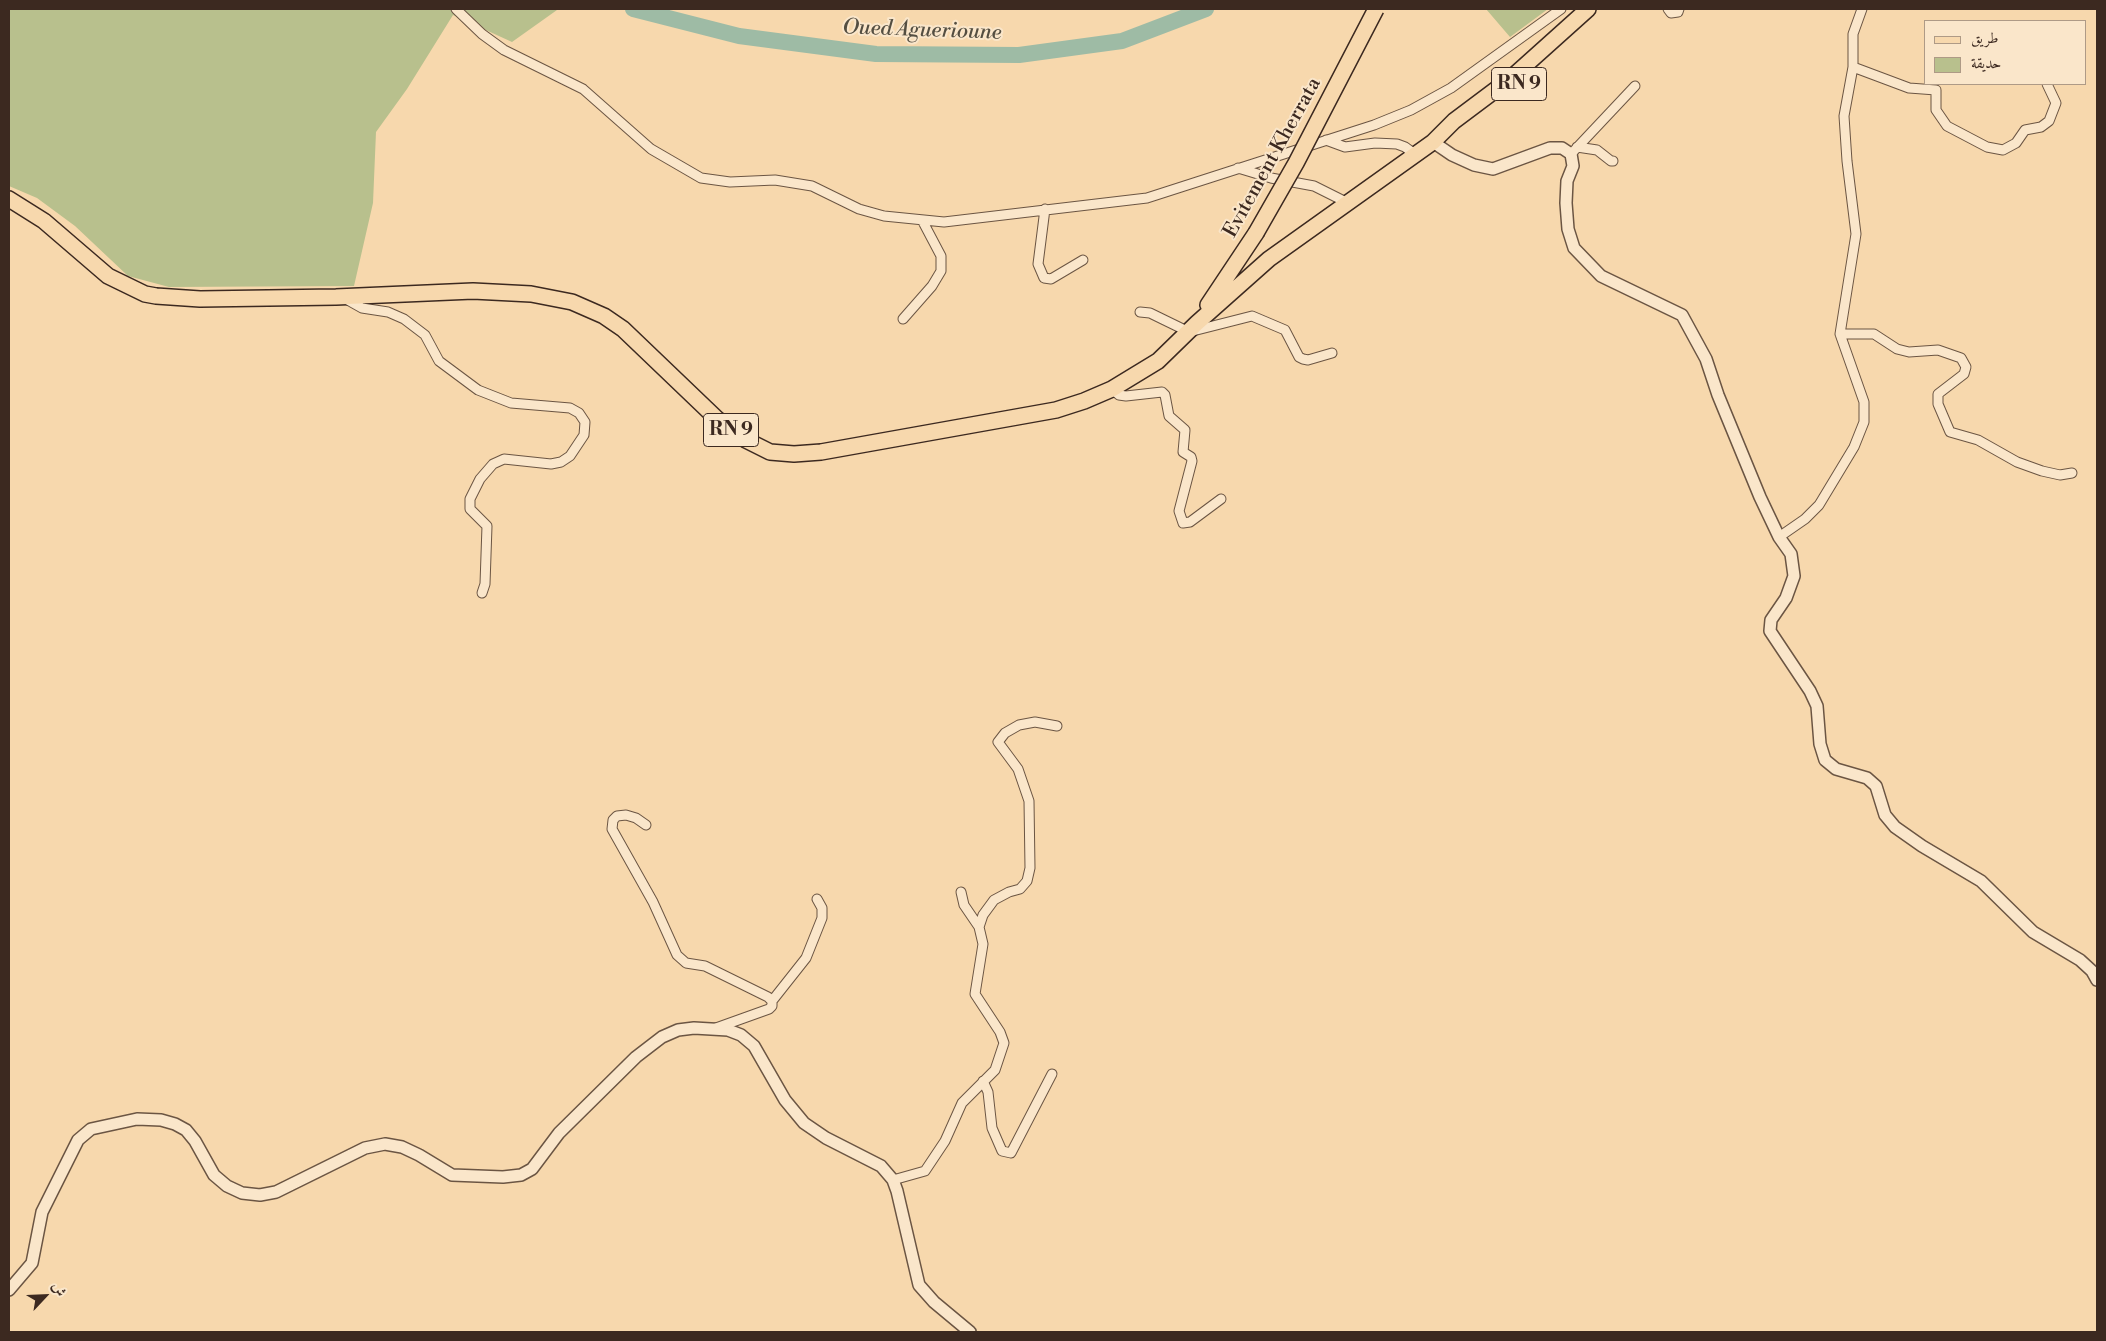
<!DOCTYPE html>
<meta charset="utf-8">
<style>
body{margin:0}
#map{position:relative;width:2106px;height:1341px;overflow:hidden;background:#f7d8ad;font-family:"Libre Bodoni",Amiri,serif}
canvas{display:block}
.frame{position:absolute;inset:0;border:10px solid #3c2920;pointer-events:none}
.legend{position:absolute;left:1924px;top:20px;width:162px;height:65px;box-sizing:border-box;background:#fae6ca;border:1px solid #ae9a86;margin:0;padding:6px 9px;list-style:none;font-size:15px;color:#3c2920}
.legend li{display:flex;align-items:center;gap:10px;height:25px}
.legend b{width:25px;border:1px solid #ae9a86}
.north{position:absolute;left:20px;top:1271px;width:50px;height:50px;-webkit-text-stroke:4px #fae6ca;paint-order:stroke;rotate:65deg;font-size:14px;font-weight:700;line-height:20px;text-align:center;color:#3c2920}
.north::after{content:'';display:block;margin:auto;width:18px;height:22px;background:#3c2920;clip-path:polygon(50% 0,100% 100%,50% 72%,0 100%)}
</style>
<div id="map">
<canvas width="2106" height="1341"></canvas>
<div class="frame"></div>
<ul class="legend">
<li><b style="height:6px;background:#f7d8ad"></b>طريق</li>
<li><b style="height:14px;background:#b8c08d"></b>حديقة</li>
</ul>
<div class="north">ش</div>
</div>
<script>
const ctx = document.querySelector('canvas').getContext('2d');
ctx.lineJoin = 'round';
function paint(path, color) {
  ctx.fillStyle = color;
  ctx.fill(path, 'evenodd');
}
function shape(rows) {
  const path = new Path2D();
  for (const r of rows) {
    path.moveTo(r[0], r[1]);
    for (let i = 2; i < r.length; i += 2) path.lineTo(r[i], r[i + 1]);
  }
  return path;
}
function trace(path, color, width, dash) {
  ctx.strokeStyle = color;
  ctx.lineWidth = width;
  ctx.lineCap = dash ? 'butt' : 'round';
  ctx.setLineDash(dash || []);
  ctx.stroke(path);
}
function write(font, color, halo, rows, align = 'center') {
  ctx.font = font + ' "Libre Bodoni",serif';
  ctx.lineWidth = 4;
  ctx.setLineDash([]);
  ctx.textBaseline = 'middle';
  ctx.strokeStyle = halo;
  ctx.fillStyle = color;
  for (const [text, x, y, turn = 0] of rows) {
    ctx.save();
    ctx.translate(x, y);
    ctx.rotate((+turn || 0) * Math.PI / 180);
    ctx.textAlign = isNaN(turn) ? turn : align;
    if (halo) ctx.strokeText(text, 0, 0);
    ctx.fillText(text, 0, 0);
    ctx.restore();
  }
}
paint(shape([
 [9,9,556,9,557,10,512,42,453,15,407,89,376,132,373,203,354,286,169,287,128,276,75,226,37,198,9,186],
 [1486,9,1548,9,1510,37]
]), '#b8c08d');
trace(shape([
 [633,9,739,36,876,54,1019,55,1122,41,1206,9]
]), '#9ebba5', 16);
const minor = shape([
 [456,9,482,34,504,50,583,89,651,149,701,178,730,182,775,180,812,186,859,209,884,216,944,222,1147,198,1374,125,1411,110,1451,88,1561,9],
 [1668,9,1671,13,1678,12,1679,9],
 [1853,67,1909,88,1936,90,1936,110,1947,126,1987,147,2003,150,2016,143,2025,130,2041,127,2049,121,2056,103,2047,84],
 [1326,140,1345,147,1375,143,1397,144,1405,147,1416,155],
 [1577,147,1597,150,1611,161,1613,161],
 [1571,154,1635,86],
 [1238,168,1271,178,1314,186,1346,202],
 [1045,209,1038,264,1044,278,1051,279,1083,260],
 [346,299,362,308,388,312,404,319,425,335,439,361,478,390,511,403,570,408,579,413,585,422,584,435,570,456,561,462,551,464,504,459,493,464,480,479,470,499,470,509,487,526,485,584,482,593],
 [1140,312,1150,313,1189,332,1252,316,1285,330,1299,357,1303,359,1308,360,1332,353],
 [903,319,932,286,941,271,941,256,922,220],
 [1840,334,1874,334,1897,349,1909,352,1938,350,1961,358,1966,367,1964,374,1938,394,1938,404,1950,432,1978,440,2017,462,2042,471,2060,475,2072,473],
 [1112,389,1119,395,1126,396,1162,392,1165,395,1169,416,1185,430,1183,452,1191,457,1192,461,1179,511,1183,523,1190,522,1221,499],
 [1779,537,1805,519,1819,505,1854,447,1864,422,1864,402,1840,334,1856,234,1847,161,1844,116,1853,67,1853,34,1862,9],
 [646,825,636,818,626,815,617,816,613,820,612,829,653,902,677,955,686,963,705,966,768,997,772,1001,772,1006,769,1009,716,1028],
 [979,927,983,915,994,900,1009,892,1020,889,1027,881,1030,868,1029,801,1018,769,998,742,1005,733,1019,725,1035,722,1057,726],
 [772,1001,806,958,822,918,822,908,817,899],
 [983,1081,988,1092,992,1128,1002,1151,1011,1153,1052,1074],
 [893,1180,925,1171,945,1141,962,1103,995,1070,1004,1043,1000,1032,975,994,983,944,979,927,964,905,961,892]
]);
const tertiary = shape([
 [1433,142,1452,155,1474,165,1493,169,1550,148,1562,148,1571,154,1573,166,1567,181,1566,203,1568,229,1574,248,1601,276,1682,315,1706,359,1718,395,1760,497,1779,537,1791,554,1794,576,1786,598,1771,620,1770,631,1810,691,1817,706,1820,744,1825,760,1836,769,1867,778,1876,786,1885,815,1895,827,1922,846,1981,881,2033,932,2080,960,2092,971,2097,980],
 [9,1290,32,1263,42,1212,78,1140,91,1129,137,1119,161,1120,175,1124,186,1130,195,1141,214,1175,227,1186,242,1193,260,1195,276,1192,365,1148,385,1144,402,1147,419,1155,452,1175,503,1177,521,1175,532,1169,559,1133,636,1057,662,1037,678,1030,694,1028,728,1030,741,1035,754,1046,785,1100,804,1123,826,1138,881,1166,893,1180,897,1191,919,1285,934,1302,970,1332]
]);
const primary = shape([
 [9,199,44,221,108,276,145,294,156,296,200,299,336,297,473,291,531,294,572,302,604,316,623,329,717,419,746,440,770,452,794,454,821,452,1056,410,1084,401,1112,389,1158,361,1197,323,1269,259,1433,142,1454,121,1510,79,1588,9],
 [1208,305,1256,233]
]);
trace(minor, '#6b5543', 11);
trace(tertiary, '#6b5543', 14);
trace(primary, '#3c2920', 18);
trace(minor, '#fae6ca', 9);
trace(tertiary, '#fae6ca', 11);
trace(primary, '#f7d8ad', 15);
const primaryBridge = shape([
 [1256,233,1296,163,1376,9]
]);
trace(primaryBridge, '#3c2920', 18, []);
trace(primaryBridge, '#f7d8ad', 15);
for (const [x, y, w] of [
 [1519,84,55],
 [731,430,55]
]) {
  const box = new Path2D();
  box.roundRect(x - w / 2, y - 16.5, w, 33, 4);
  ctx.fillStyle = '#fae6ca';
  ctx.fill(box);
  trace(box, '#3c2920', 1);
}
write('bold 19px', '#3c2920', null, [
 ["RN 9",1519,84],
 ["RN 9",731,430]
]);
write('20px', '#3c2920', '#fae6ca', [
 ["Evitement Kherrata",1273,158,-61]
]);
write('italic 21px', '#544e41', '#fae6ca', [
 ["Oued Aguerioune",922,31,2]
]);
</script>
